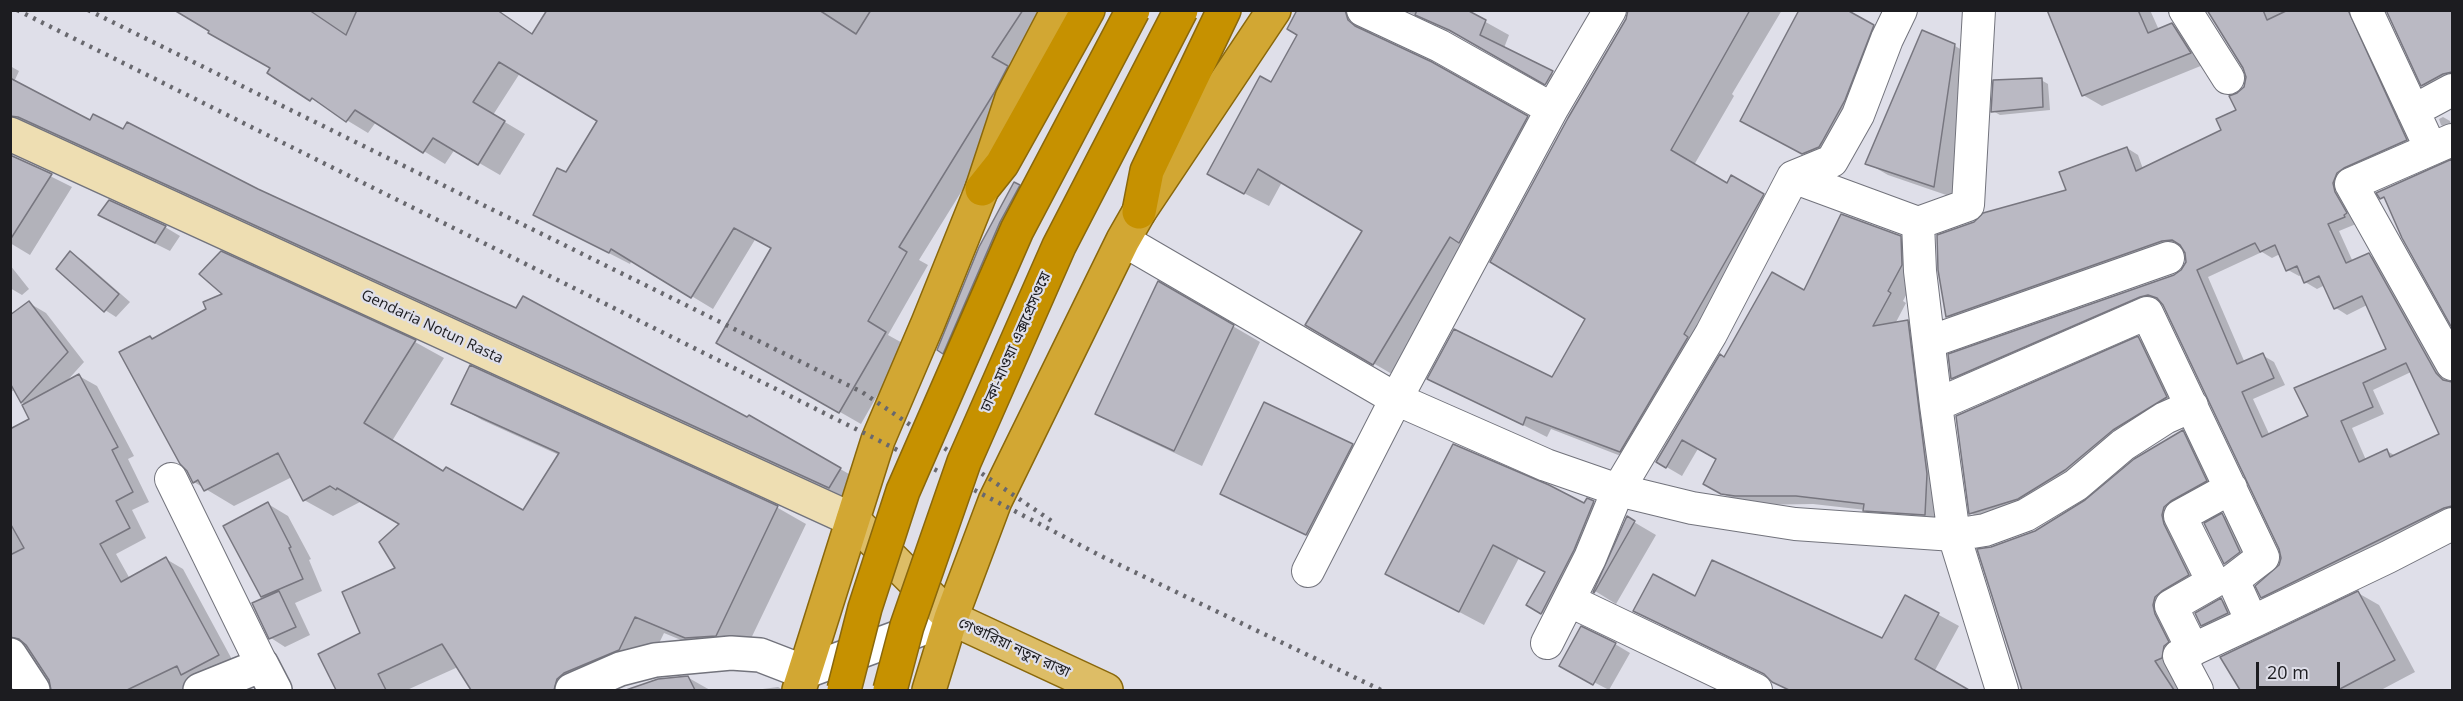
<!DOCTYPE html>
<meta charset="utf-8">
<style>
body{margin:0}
#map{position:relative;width:2463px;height:701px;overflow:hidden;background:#dfdfe9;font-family:"Open Sans",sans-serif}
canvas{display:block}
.frame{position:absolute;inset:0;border:12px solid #1c1c20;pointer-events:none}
.scale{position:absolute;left:2256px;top:662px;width:84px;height:27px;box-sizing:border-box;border:3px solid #1c1c20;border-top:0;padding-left:8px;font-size:18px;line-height:21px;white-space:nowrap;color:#1c1c20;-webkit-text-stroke:4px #dfdfe9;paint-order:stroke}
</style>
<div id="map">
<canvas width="2463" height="701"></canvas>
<div class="frame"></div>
<div class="scale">20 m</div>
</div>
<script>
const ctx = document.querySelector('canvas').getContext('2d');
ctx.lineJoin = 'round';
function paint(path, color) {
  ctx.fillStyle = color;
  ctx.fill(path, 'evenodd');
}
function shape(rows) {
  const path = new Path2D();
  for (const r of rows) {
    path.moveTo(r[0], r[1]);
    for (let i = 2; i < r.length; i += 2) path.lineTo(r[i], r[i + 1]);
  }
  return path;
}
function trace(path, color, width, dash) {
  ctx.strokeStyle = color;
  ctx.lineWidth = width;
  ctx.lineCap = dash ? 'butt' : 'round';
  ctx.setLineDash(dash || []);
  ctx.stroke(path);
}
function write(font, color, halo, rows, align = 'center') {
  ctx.font = font + ' "Open Sans","Noto Sans Bengali",sans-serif';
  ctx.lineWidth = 4.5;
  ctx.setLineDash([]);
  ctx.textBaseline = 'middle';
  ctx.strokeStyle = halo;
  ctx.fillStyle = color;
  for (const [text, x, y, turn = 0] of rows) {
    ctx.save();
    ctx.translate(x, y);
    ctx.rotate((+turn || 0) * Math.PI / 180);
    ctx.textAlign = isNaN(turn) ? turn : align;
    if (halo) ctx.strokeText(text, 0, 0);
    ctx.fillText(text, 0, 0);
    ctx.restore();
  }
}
paint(shape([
 [178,10,497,10,534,35,629,10,1051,10,1015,105,919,260,928,265,888,335,906,345,861,424,718,342,773,248,756,238,713,309,632,260,630,264,535,215,567,174,599,121,520,73,493,115,525,134,500,175,455,149,445,164,376,122,368,133,269,73,272,68],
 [1298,10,1375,10,1368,25,1372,35,1431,63,1551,131,1397,377,1308,325,1364,230,1282,182,1269,206,1232,187,1272,84,1299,34],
 [1404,10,1464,10,1509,35,1504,48,1576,86,1570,97,1474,43],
 [1628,10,1782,10,1732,94,1734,96,1694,165,1727,185,1732,177,1787,209,1644,465,1551,429,1547,437,1429,378,1552,379,1587,318],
 [2049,10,2150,10,2159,30,2172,25,2190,36,2208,63,2102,106,2083,95],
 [2208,10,2361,10,2418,147,2356,174,2356,224,2339,231,2353,262,2369,255,2381,261,2448,381,2452,383,2452,516,2274,604,2262,597,2280,566,2282,558,2281,549,2161,301,2152,302,1964,385,1952,378,2175,276,2183,270,2187,261,2186,251,2183,246,2175,247,1959,323,1948,316,2068,191,2127,148,2138,155,2143,169,2223,131,2238,111,2247,77,2245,68],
 [2262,252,2272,258,2280,254,2288,270,2299,276,2302,275,2305,282,2317,289,2325,285,2336,308,2347,315,2367,305,2388,350,2311,417,2270,436,2253,399,2285,385,2274,362,2262,355,2245,363,2208,277],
 [2411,372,2441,435,2396,456,2387,451,2366,460,2352,428,2384,414,2373,390],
 [2388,10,2452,10,2452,82,2434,92,2423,85],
 [1873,26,1900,42,1830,168,1769,136],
 [1923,32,1955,46,1976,58,1955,198,1888,175,1867,163],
 [10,66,19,71,14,82,91,122,124,131,257,191,748,419,749,417,863,482,852,500,42,129,32,128,10,142],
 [2041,80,2048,84,2050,110,2000,115,1993,111],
 [2443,117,2450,121,2452,127,2448,129,2441,125,2439,119],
 [10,156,72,187,30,255,10,243],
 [2452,160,2452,325,2403,238,2387,201,2379,193],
 [1015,184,1038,197,962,363,939,350],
 [109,202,165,227,180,236,170,251,114,223],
 [1900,238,1916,247,1917,274,1903,301,1906,303,1895,324,1907,322,1923,331,1941,523,1881,519,1866,510,1813,504,1752,505,1739,503,1705,483,1718,458,1699,447,1682,476,1658,462,1725,359,1805,292],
 [70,253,82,260,130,302,116,317,105,310],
 [221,253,415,342,444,358,392,441,444,472,523,512,559,455,482,420,453,403,470,367,778,508,806,524,745,651,715,654,664,633,648,666,592,690,473,690,458,667,407,690,338,690,320,655,362,633,397,568,401,524,360,502,333,516,304,500,292,477,234,506,194,482,150,337,154,339,208,310,225,295],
 [10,265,29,289,22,295,10,288],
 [1159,283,1260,342,1202,466,1124,429,1097,414],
 [29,303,46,313,84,362,65,383,79,376,97,386,134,456,128,459,149,502,132,510,146,538,116,554,130,579,166,559,183,569,235,665,187,690,53,690,50,679,27,645,17,649,10,655,10,431,31,419,26,405,22,402,15,389,10,393,10,317],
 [2138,338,2149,344,2177,403,2076,476,1981,519,1971,513],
 [2183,432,2203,443,2226,492,2191,512,2209,586,2182,601,2185,690,2024,690,2020,682,1991,548,2036,532,2086,502],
 [1352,445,1374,457,1328,546,1222,494],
 [1593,502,1619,517,1567,628,1528,605,1546,572,1519,558,1484,625,1387,574],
 [268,504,288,516,311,559,309,560,322,591,295,603,310,635,285,647,271,638,266,598,262,596],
 [2222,515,2233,521,2250,558,2236,569,2225,563],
 [1627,518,1656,535,1616,604,1595,591],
 [2358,593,2379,605,2415,672,2381,690,2242,690,2222,658],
 [1906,597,1959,626,1934,672,1966,690,1790,690,1769,676,1635,610,1695,598,1882,640],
 [2221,600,2236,608,2217,633,2202,625],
 [1615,644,1630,653,1609,690,1561,665],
 [687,677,710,690,629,690,658,680],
 [778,687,784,690,755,690]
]), '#0003');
const building = shape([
 [174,10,309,10,346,35,357,10,497,10,532,34,547,10,819,10,856,34,871,10,1023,10,992,57,1008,66,994,93,899,247,907,252,868,321,886,332,839,413,716,343,771,248,734,228,691,298,611,249,609,253,533,215,557,168,566,172,597,121,499,62,473,102,505,121,478,165,433,138,423,153,355,110,346,122,312,98,310,101,267,73,270,68,208,33,209,31,174,10],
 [1297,10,1345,10,1348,20,1355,26,1432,62,1528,116,1459,243,1450,237,1373,365,1305,325,1362,231,1258,169,1244,194,1207,174,1260,76,1271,82,1297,35,1287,29,1297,10],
 [1417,10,1467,10,1486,20,1480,35,1553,71,1545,85,1449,30,1415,15,1417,10],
 [1628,10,1750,10,1671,150,1727,183,1731,175,1764,194,1684,334,1688,337,1620,452,1526,417,1523,425,1427,379,1454,329,1552,377,1585,319,1490,262,1568,118,1626,19,1628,10],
 [1799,10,1847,10,1874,25,1845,100,1822,142,1819,147,1802,154,1740,121,1799,10],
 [2047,10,2138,10,2148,33,2172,23,2191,53,2082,96,2047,10],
 [2207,10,2263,10,2267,20,2288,10,2348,10,2407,140,2344,168,2337,173,2333,183,2335,192,2347,213,2344,215,2345,217,2328,224,2346,263,2369,253,2436,373,2443,380,2452,382,2452,506,2444,508,2261,598,2255,586,2279,565,2281,558,2279,549,2163,305,2157,298,2148,295,2140,297,1951,379,1948,354,2174,275,2181,270,2186,262,2185,253,2180,245,2172,240,2162,241,1946,317,1938,270,1937,235,1974,222,1983,213,2066,190,2059,172,2127,147,2136,171,2221,130,2216,119,2236,110,2229,96,2237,93,2244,87,2246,77,2243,68,2207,10],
 [2255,243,2260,252,2275,245,2286,271,2297,266,2304,283,2319,276,2334,309,2362,296,2386,349,2294,388,2308,416,2262,437,2242,392,2274,378,2263,353,2237,364,2197,270,2255,243],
 [2406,363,2439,434,2390,457,2387,449,2359,462,2341,421,2373,407,2363,383,2406,363],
 [2386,10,2452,10,2452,72,2443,74,2421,86,2386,10],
 [1922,30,1955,44,1934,187,1865,164,1922,30],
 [10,78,90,120,93,114,123,129,127,122,258,189,516,308,523,296,747,417,749,415,841,468,829,488,18,117,10,116,10,78],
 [2042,78,2043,107,1991,112,1993,80,2042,78],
 [10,155,52,174,10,240,10,155],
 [2452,159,2452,328,2402,238,2384,197,2380,199,2376,193,2452,159],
 [1014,182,1020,185,1000,222,943,354,937,350,979,247,1014,182],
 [109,200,166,226,155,243,98,215,109,200],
 [1841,214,1901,236,1902,265,1888,291,1891,293,1873,326,1908,320,1927,474,1925,515,1863,511,1864,504,1796,496,1735,496,1721,494,1703,484,1716,459,1682,440,1666,468,1656,462,1720,354,1724,357,1772,272,1804,290,1841,214],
 [70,251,119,294,104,312,56,269,70,251],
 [221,251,416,340,364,423,443,471,446,467,523,510,559,453,451,404,470,365,778,506,716,636,685,638,635,617,619,650,564,673,557,679,554,690,471,690,442,644,378,674,386,690,336,690,318,654,360,633,342,592,395,568,379,542,399,524,337,488,336,490,330,486,303,501,278,453,204,491,198,480,193,483,187,471,180,464,119,352,150,336,152,339,206,309,203,302,222,294,199,274,221,251],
 [1158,281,1234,325,1174,451,1095,414,1158,281],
 [29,301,68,352,21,403,10,383,10,315,29,301],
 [2138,336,2167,397,2113,430,2065,470,2018,499,1969,514,1956,416,2138,336],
 [79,374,118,447,112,450,133,492,116,501,130,528,100,544,121,582,166,557,219,655,181,675,177,666,127,690,51,690,49,680,26,645,19,639,10,637,10,555,24,548,10,523,10,429,29,419,22,405,79,374],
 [1264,402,1353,444,1306,535,1220,494,1264,402],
 [2183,430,2207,481,2171,501,2164,507,2162,515,2164,524,2189,575,2162,591,2155,597,2153,605,2155,614,2169,642,2164,646,2162,658,2155,661,2174,690,2022,690,1977,549,1991,547,2035,531,2085,500,2134,459,2183,430],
 [1453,444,1549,485,1584,503,1587,498,1594,501,1574,550,1541,614,1526,605,1545,572,1493,545,1459,612,1385,574,1453,444],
 [268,502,291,547,289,548,303,579,261,597,223,526,268,502],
 [2222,513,2240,552,2224,564,2204,523,2222,513],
 [1627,516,1635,521,1594,593,1593,592,1627,516],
 [1712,560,1882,638,1905,595,1939,613,1915,659,1969,690,1789,690,1772,682,1764,674,1633,611,1653,574,1695,596,1712,560],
 [279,591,296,627,269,639,252,603,279,591],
 [2358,591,2395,660,2338,690,2240,690,2220,657,2358,591],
 [2221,598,2228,613,2201,626,2195,613,2221,598],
 [1581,626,1616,643,1593,685,1559,666,1581,626],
 [688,676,695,690,626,690,658,679,688,676]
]);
paint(building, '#bab9c3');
trace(building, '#77767f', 1.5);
const minor = shape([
 [1363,10,1440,46,1552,109],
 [1979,10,1968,205,1918,223,1920,271,1936,405,1954,535,2002,690],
 [2185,10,2228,78],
 [2366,10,2431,149],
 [2413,111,2452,90],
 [2452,140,2351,184,2452,364],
 [1793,177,1918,223],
 [1123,240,1396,399,1546,465,1618,490,1692,508,1795,524,1954,535,1985,530,2026,515,2076,485,2123,445,2165,418,2192,406],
 [1929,342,2168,258],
 [1936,405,2147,313,2263,557,2233,580,2252,622,2179,656,2197,690],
 [171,479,262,665],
 [1308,571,1396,399,1552,109,1610,10],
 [1570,601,1756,690],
 [2252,622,2388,557,2452,524],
 [1547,643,1590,558,1618,490,1711,334,1793,177,1832,161,1858,115,1887,39,1901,10],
 [2193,650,2171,606,2213,582,2180,516,2231,488]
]);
const tertiary = shape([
 [10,655,33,690],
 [200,690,262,665,275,690],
 [572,690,620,669,655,660,731,653,760,655,804,672,951,618]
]);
const secondary = shape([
 [10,134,853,520]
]);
const primary = shape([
 [853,520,951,618,1106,690]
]);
const trunk = shape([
 [799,690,878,440,928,323,982,189,1012,98,1058,10],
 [929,690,951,618,995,501,1123,240,1139,212,1274,10]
]);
const motorway = shape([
 [982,189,1002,164,1088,10],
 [1139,212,1147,171,1224,10]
]);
trace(minor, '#72737c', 34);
trace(tertiary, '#72737c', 36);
trace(secondary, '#72737c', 36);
trace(primary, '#8a680b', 36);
trace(trunk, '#8a680b', 36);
trace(motorway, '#8a680b', 36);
trace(minor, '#fff', 32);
trace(tertiary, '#fff', 33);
trace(secondary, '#eedeb2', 33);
trace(primary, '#ddbd66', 33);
trace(trunk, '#d2a733', 33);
trace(motorway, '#c69100', 33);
trace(shape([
 [17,10,878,440,1103,557,1381,690],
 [88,10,862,392,1056,524]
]), '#68686e', 4.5, [3, 6]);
const motorwayBridge = shape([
 [844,690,865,608,903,491,1017,230,1133,10],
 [890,690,907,626,964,462,1059,246,1181,10]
]);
trace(motorwayBridge, '#8a680b', 36, []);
trace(motorwayBridge, '#c69100', 33);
write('15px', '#1c1c20', '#dfdfe9', [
 ["Gendaria Notun Rasta",432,327,25],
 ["ঢাকা-মাওয়া এক্সপ্রেসওয়ে",1016,342,-66],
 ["গেণ্ডারিয়া নতুন রাস্তা",1014,648,25]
]);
</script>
